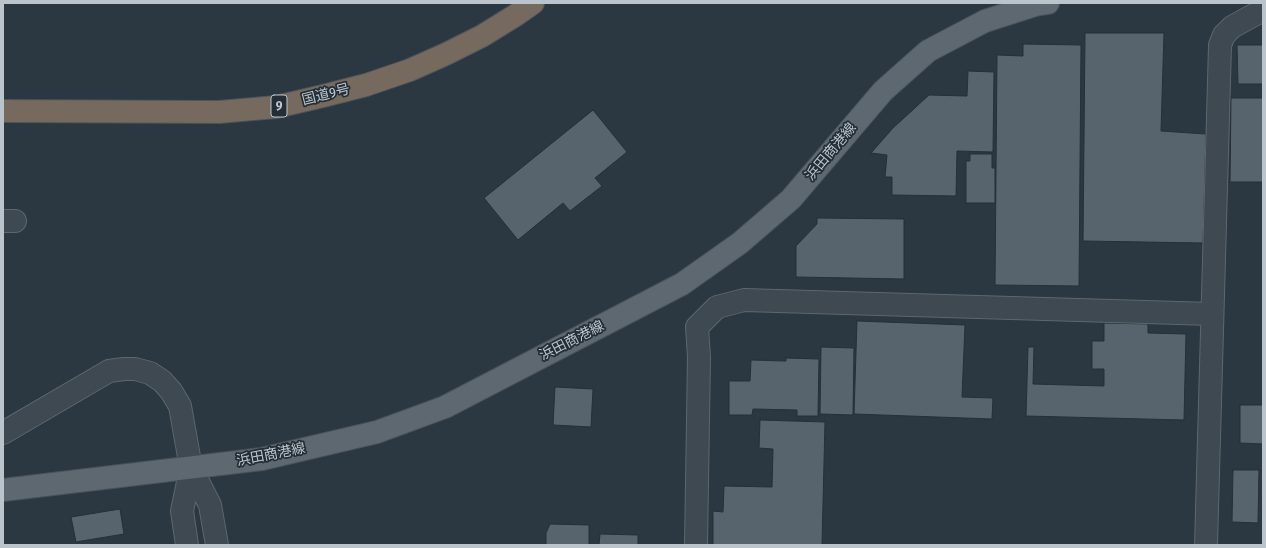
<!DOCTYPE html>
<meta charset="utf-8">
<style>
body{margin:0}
#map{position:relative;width:1266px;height:548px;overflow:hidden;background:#2b3741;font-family:"Fira Sans Condensed",sans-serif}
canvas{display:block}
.frame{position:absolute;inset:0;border:4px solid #bcc4cb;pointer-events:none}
</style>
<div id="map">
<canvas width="1266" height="548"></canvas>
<div class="frame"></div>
</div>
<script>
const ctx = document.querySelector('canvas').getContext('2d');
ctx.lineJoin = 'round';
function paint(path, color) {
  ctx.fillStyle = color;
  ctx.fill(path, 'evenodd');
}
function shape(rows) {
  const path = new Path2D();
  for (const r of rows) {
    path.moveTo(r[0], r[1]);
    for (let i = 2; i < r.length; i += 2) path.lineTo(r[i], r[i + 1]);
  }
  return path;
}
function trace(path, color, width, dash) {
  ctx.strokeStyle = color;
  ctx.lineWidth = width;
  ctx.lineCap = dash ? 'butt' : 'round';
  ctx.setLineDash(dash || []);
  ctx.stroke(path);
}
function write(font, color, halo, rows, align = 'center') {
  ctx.font = font + ' "Fira Sans Condensed","Noto Sans JP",sans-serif';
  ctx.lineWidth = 3.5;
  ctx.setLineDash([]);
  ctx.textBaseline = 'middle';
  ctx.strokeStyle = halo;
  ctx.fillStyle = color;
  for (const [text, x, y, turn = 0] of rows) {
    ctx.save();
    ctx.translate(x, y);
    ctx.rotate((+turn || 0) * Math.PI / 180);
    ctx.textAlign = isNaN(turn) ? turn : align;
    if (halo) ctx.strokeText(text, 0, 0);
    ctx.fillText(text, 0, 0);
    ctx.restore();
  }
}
const building = shape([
 [1085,33,1164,33,1161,131,1206,134,1203,243,1083,241,1085,33],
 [1023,44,1081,45,1079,286,995,285,997,55,1023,56,1023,44],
 [1237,45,1263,45,1263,84,1238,84,1237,45],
 [968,71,994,72,993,152,957,151,956,196,892,195,892,177,885,177,887,155,871,153,893,128,929,95,967,96,968,71],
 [1231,98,1263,98,1263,182,1230,182,1231,98],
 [593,110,627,152,595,178,602,186,570,211,563,203,518,240,484,198,593,110],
 [970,154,992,154,992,168,995,168,995,203,966,203,966,161,970,161,970,154],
 [817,218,904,219,904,279,796,277,796,246,817,224,817,218],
 [857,321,965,325,962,397,993,398,992,419,854,414,857,321],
 [1104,323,1148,324,1148,333,1186,334,1184,420,1026,416,1028,347,1034,347,1033,384,1104,386,1104,369,1092,369,1092,341,1104,341,1104,323],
 [821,347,854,348,853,415,820,414,821,347],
 [786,358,819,359,818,416,797,416,797,410,753,409,752,415,729,415,729,381,750,381,751,360,786,361,786,358],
 [555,387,593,389,591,427,553,425,555,387],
 [1240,405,1263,405,1263,444,1240,443,1240,405],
 [760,420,825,422,822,545,713,545,713,511,723,512,724,486,772,487,773,449,759,448,760,420],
 [1233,470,1259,470,1258,523,1232,522,1233,470],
 [120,509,124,534,76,542,71,517,120,509],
 [550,524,589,525,589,545,546,545,546,533,550,524],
 [600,534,638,535,638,545,599,545,600,534]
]);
paint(building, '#57646d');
trace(building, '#253038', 1);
const minor = shape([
 [3,221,15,221],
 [3,433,109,371,124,369,135,369,150,373,162,381,171,391,180,406,191,468,210,505,217,545],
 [187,545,182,511,191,468],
 [696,545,699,357,697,327,717,307,744,300,1212,314],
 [1206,545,1220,45,1224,35,1232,27,1263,10]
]);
const major = shape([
 [3,490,262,459,377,432,445,407,682,284,740,243,791,199,883,91,928,51,985,21,1035,5,1048,3]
]);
const highway = shape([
 [3,111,219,112,276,107,323,96,366,85,410,70,446,54,482,36,516,15,533,3]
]);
trace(minor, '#5d676e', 24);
trace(major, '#49525a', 24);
trace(highway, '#49545b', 24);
trace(minor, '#3f4951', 22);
trace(major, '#5d6871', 22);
trace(highway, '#76695d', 22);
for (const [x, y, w] of [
 [279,106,16]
]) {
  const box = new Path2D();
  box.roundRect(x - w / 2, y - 11, w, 22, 3);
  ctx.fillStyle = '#232e37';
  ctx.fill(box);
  trace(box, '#bcc4cb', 1);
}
write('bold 13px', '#bcc4cb', null, [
 ["9",279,106]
]);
write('14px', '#bcc4cb', '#232e37', [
 ["国道9号",326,95,-14],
 ["浜田商港線",831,152,-50],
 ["浜田商港線",572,341,-27],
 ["浜田商港線",271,455,-11]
]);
</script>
